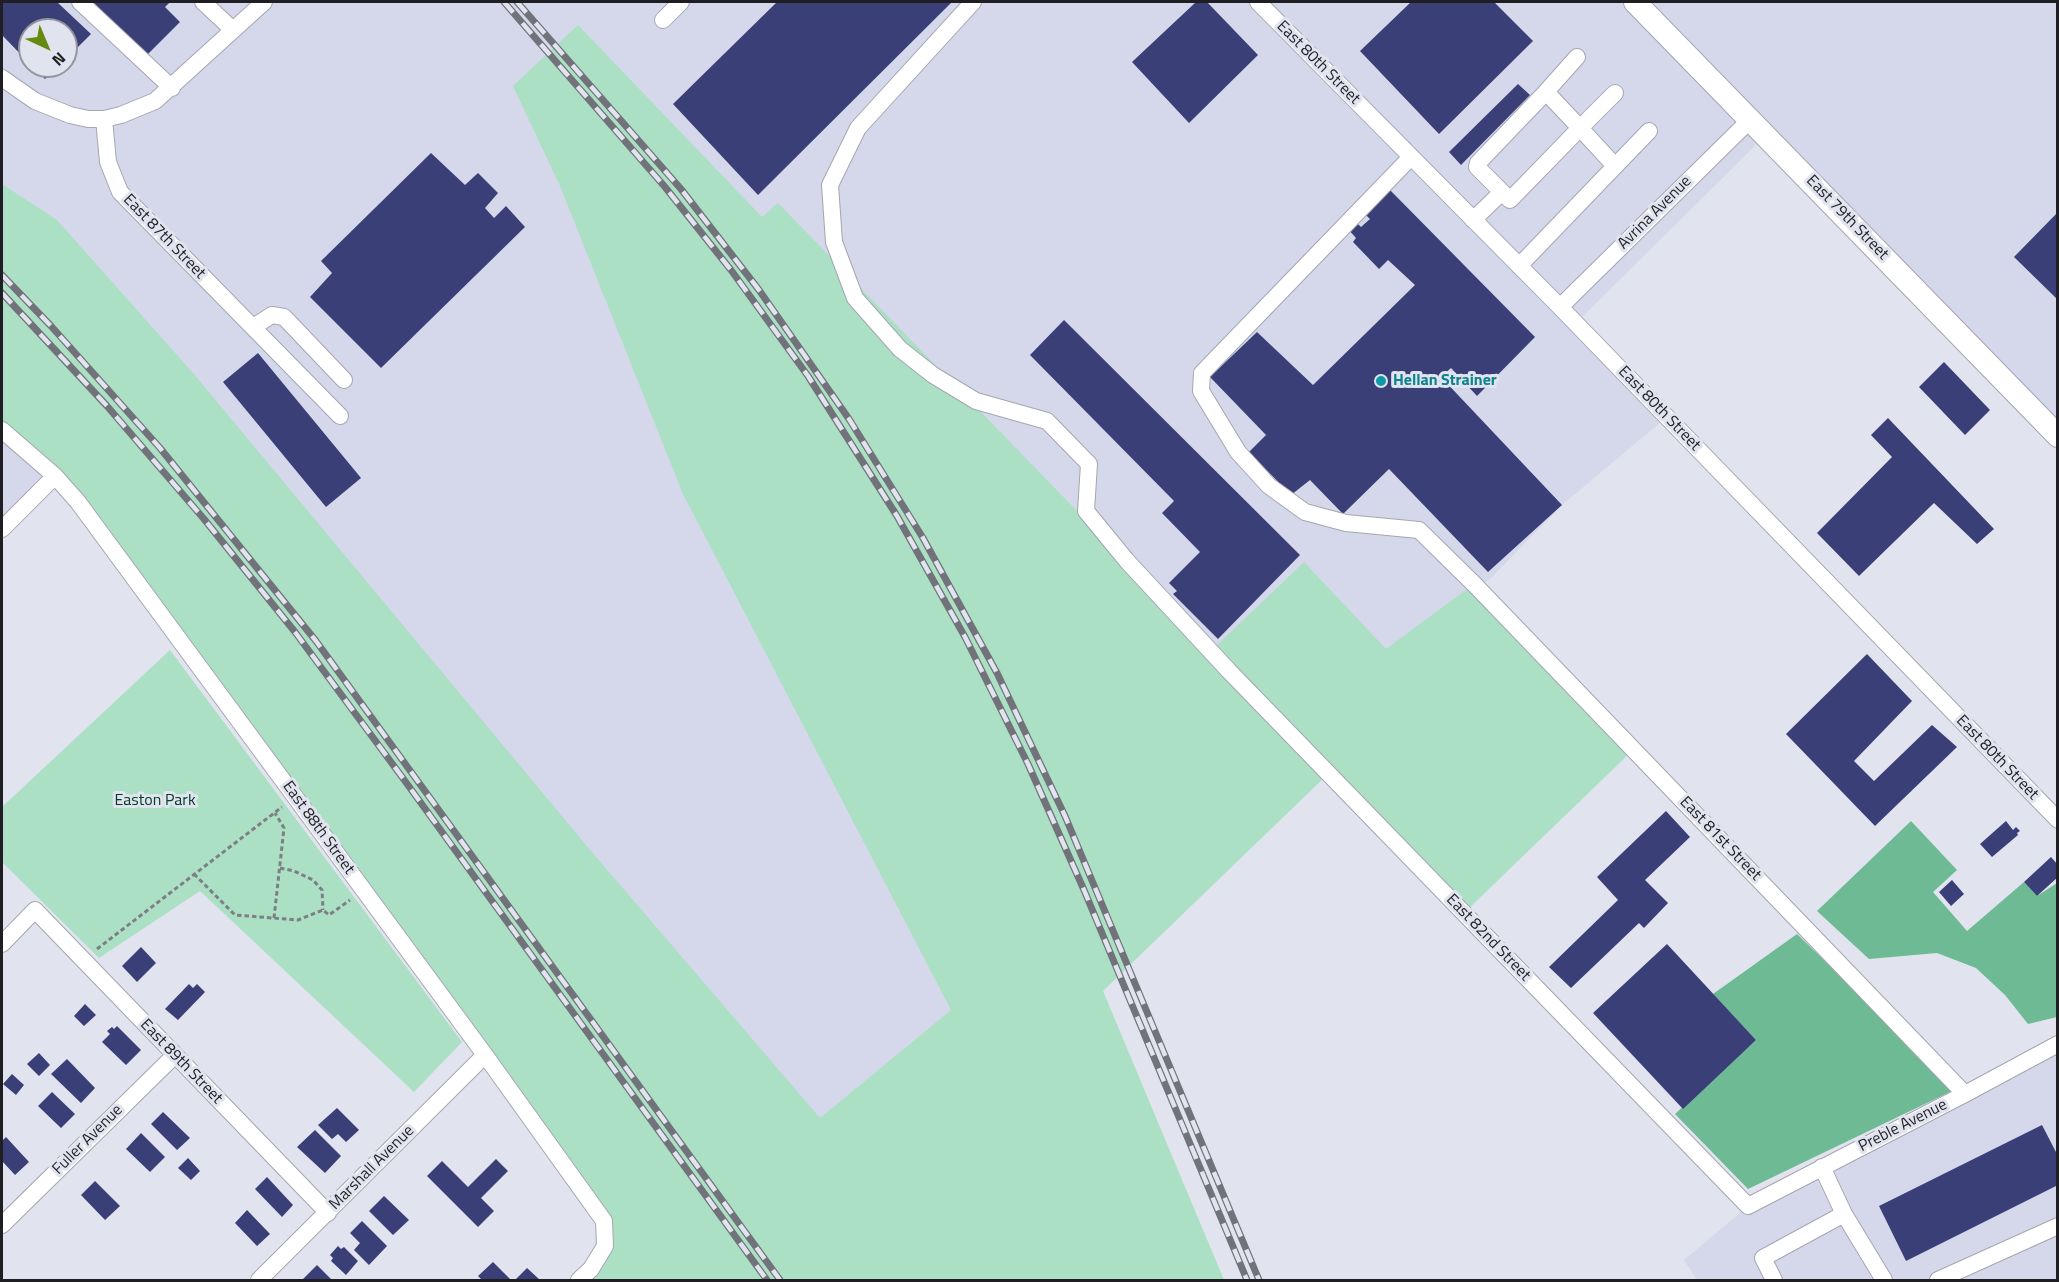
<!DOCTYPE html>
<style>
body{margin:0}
#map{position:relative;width:2059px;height:1282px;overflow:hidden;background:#e1e3ee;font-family:"Titillium Web",sans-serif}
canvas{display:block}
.frame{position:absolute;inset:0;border:3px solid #1f1f23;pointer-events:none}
.north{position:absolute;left:18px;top:18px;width:60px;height:60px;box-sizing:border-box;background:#e1e3ee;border:2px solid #93959d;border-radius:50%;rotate:136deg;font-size:16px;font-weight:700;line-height:24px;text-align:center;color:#1f1f23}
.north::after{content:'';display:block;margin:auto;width:21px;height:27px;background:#658a10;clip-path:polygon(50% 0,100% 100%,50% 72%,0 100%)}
</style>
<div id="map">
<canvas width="2059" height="1282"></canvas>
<div class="frame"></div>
<div class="north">N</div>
</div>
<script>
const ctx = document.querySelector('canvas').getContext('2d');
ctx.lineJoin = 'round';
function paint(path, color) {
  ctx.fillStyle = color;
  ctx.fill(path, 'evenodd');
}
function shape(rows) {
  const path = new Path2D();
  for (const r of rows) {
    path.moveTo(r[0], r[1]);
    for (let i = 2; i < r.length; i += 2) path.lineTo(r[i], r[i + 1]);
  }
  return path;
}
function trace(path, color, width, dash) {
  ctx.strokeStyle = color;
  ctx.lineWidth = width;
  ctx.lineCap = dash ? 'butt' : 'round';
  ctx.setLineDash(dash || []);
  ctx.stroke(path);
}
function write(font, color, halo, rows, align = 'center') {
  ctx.font = font + ' "Titillium Web",sans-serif';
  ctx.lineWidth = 6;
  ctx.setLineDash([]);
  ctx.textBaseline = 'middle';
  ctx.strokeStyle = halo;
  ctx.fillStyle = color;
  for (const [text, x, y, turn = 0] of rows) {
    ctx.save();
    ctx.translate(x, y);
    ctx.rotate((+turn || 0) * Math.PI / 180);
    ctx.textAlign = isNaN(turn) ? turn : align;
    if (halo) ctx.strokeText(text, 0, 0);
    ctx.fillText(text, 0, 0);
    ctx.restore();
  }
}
paint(shape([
 [2,2,2057,2,2057,436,1766,135,1576,323,1667,417,1562,505,1490,579,1386,650,787,1146,2,199],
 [30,30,66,30,66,66,30,66],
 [2,430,55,476,2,529],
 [2057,1044,2057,1280,1697,1280,1684,1260,1748,1206]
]), '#d5d8ea');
paint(shape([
 [578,25,762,217,778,203,1212,650,1304,562,1386,649,1474,584,1633,750,1464,913,1329,773,1103,991,1224,1280,579,1280,591,1269,604,1221,78,502,2,430,2,184,57,220,193,373,591,851,820,1118,951,1010,683,494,560,186,513,86],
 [170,650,462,1042,414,1092,200,891,99,958,2,862,2,807]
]), '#abe0c4');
paint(shape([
 [1911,821,1957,870,1933,892,1967,931,2024,882,2037,896,2057,883,2057,1017,2028,1024,2005,995,1976,968,1937,953,1869,959,1817,911],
 [1797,934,1956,1089,1748,1189,1675,1114,1756,1040,1713,994]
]), '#6eba95');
paint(shape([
 [2,2,57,2,91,34,66,59,66,30,30,30,30,64,2,35],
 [88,2,170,2,165,7,180,22,146,56],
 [777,2,952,2,758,195,673,104],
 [1196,2,1207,2,1258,55,1189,123,1132,62],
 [1411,2,1494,2,1533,41,1439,134,1360,51],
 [32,66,58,66,45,79],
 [1518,84,1530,95,1461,165,1449,152],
 [431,153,465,185,478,173,498,193,485,208,494,218,506,206,525,227,381,368,310,297,332,273,321,261],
 [1390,190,1535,337,1477,396,1451,368,1441,377,1562,505,1488,572,1389,469,1343,514,1310,480,1291,495,1249,452,1266,435,1210,377,1257,332,1313,385,1415,285,1388,260,1379,269,1353,242,1356,238,1348,229,1356,222,1361,227,1370,219,1365,214],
 [2058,212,2058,300,2014,257],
 [1064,320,1300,555,1218,639,1173,594,1177,591,1169,583,1200,552,1162,513,1174,501,1030,355],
 [258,353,361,478,326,507,223,382],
 [1944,362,1990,410,1965,435,1919,387],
 [1888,418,1994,529,1977,544,1934,503,1859,576,1817,533,1892,457,1871,435],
 [1867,654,1912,701,1854,761,1874,781,1932,725,1957,747,1875,826,1786,734],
 [1666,811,1690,837,1645,880,1668,903,1644,928,1639,923,1571,988,1549,967,1618,900,1597,877],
 [2006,821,2013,830,2016,827,2020,831,2017,833,2018,835,1992,857,1980,844],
 [2051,857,2058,865,2058,877,2037,896,2024,882],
 [1952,880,1964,894,1951,906,1939,892],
 [1667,944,1756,1040,1683,1109,1593,1013],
 [141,947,156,963,137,982,122,966],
 [189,984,193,988,197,984,205,992,178,1020,165,1009],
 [85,1004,96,1015,84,1026,74,1016],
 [117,1026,141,1050,126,1065,102,1042,110,1034,107,1031,112,1027,114,1029],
 [39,1053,50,1065,39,1076,27,1064],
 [67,1059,95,1088,81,1103,51,1074],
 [12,1074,24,1085,16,1095,3,1084],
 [52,1092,75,1114,61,1128,38,1106],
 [337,1108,359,1130,346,1142,338,1134,332,1139,318,1125],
 [163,1112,190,1138,177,1150,151,1124],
 [2042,1125,2058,1156,2058,1185,1906,1261,1879,1206],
 [315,1130,341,1156,325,1173,297,1147],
 [141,1133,165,1157,150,1172,126,1149],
 [6,1137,29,1162,15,1175,2,1161,2,1141],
 [188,1158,200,1171,191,1180,178,1168],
 [496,1159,508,1171,481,1198,494,1211,478,1227,427,1176,442,1161,468,1187],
 [267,1177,293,1205,282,1217,255,1189],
 [95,1181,120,1206,105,1220,81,1195],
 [384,1196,409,1220,393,1235,369,1211],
 [247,1210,270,1234,257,1246,235,1223],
 [362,1221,387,1246,369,1265,354,1250,360,1243,350,1233],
 [338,1246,341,1249,344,1247,358,1261,346,1275,331,1261,333,1258,330,1255],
 [493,1262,511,1280,482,1280,478,1276],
 [317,1265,332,1280,303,1279],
 [527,1268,540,1280,517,1280,516,1279]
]), '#3b3f77');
const minor = shape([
 [80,2,172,88],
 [203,2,233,30],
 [973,2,858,128,830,185,834,242,855,298,900,349,933,375,976,401,1047,421,1089,464,1086,511,1127,561,1229,671,1748,1206,1965,1094,2058,1044],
 [1258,2,1560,307,2058,820],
 [663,20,681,2],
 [2,78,35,101,70,115,88,119,104,119,121,115,155,101,264,2],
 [1615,93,1580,128,1510,200,1477,167,1478,163,1544,94,1548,94,1580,128,1615,166],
 [1544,94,1577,57],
 [104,119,108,162,120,192,340,416],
 [1411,157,1202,373,1201,391,1238,452,1269,486,1305,512,1346,523,1419,530,1474,584,1965,1094],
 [1473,220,1502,192],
 [1519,266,1649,131],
 [1560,307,1751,119],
 [253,327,272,315,284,317,344,380],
 [2,430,55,476,78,502,485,1055,604,1221,605,1246,591,1269,579,1280],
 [2,529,55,476],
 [2,944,35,910,328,1213],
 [1822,1167,1844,1214,1884,1280],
 [2,1225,175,1055],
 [259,1280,485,1055],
 [1774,1280,1763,1258,1844,1214],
 [1938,1280,2058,1226]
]);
const major = shape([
 [1635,2,2058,436]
]);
trace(minor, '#a4a6b0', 18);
trace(major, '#a4a6b0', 24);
trace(shape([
 [280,868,294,871,313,880,322,890,323,910],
 [194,874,235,915,298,920,323,910,329,915,350,900],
 [274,918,284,828,275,813],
 [97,949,282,807]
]), '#7d7e86', 3, [4.5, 3]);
trace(minor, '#fff', 16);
trace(major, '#fff', 22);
const rail = shape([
 [504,2,665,187,731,270,808,376,897,516,965,637,1028,764,1084,890,1247,1280],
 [517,2,681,189,759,290,849,419,923,538,997,673,1065,816,1259,1280],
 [2,275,51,326,160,448,316,641,780,1280],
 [2,293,107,406,204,519,295,632,405,781,767,1280]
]);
trace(rail, '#72737a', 7);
trace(rail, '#e1e3ee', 4.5, [14]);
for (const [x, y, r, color] of [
 [1381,381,6,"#0f9aa8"]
]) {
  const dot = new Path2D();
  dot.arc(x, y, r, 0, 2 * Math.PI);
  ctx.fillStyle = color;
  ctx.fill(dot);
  trace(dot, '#e1e3ee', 2);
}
write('16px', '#1f1f23', '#e1e3ee', [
 ["East 80th Street",1318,63,45],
 ["Avrina Avenue",1655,213,-45],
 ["East 79th Street",1847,218,46],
 ["East 87th Street",164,237,46],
 ["East 80th Street",1659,409,46],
 ["East 80th Street",1997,758,46],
 ["East 88th Street",318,828,54],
 ["East 81st Street",1720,839,46],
 ["East 82nd Street",1488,938,46],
 ["East 89th Street",181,1062,46],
 ["Preble Avenue",1903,1126,-27],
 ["Fuller Avenue",88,1140,-45],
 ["Marshall Avenue",372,1168,-45]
]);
write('bold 16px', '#0d838f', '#e1e3ee', [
 ["Hellan Strainer",1393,381]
], 'left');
write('16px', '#004029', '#e1e3ee', [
 ["Easton Park",155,801]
]);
</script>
